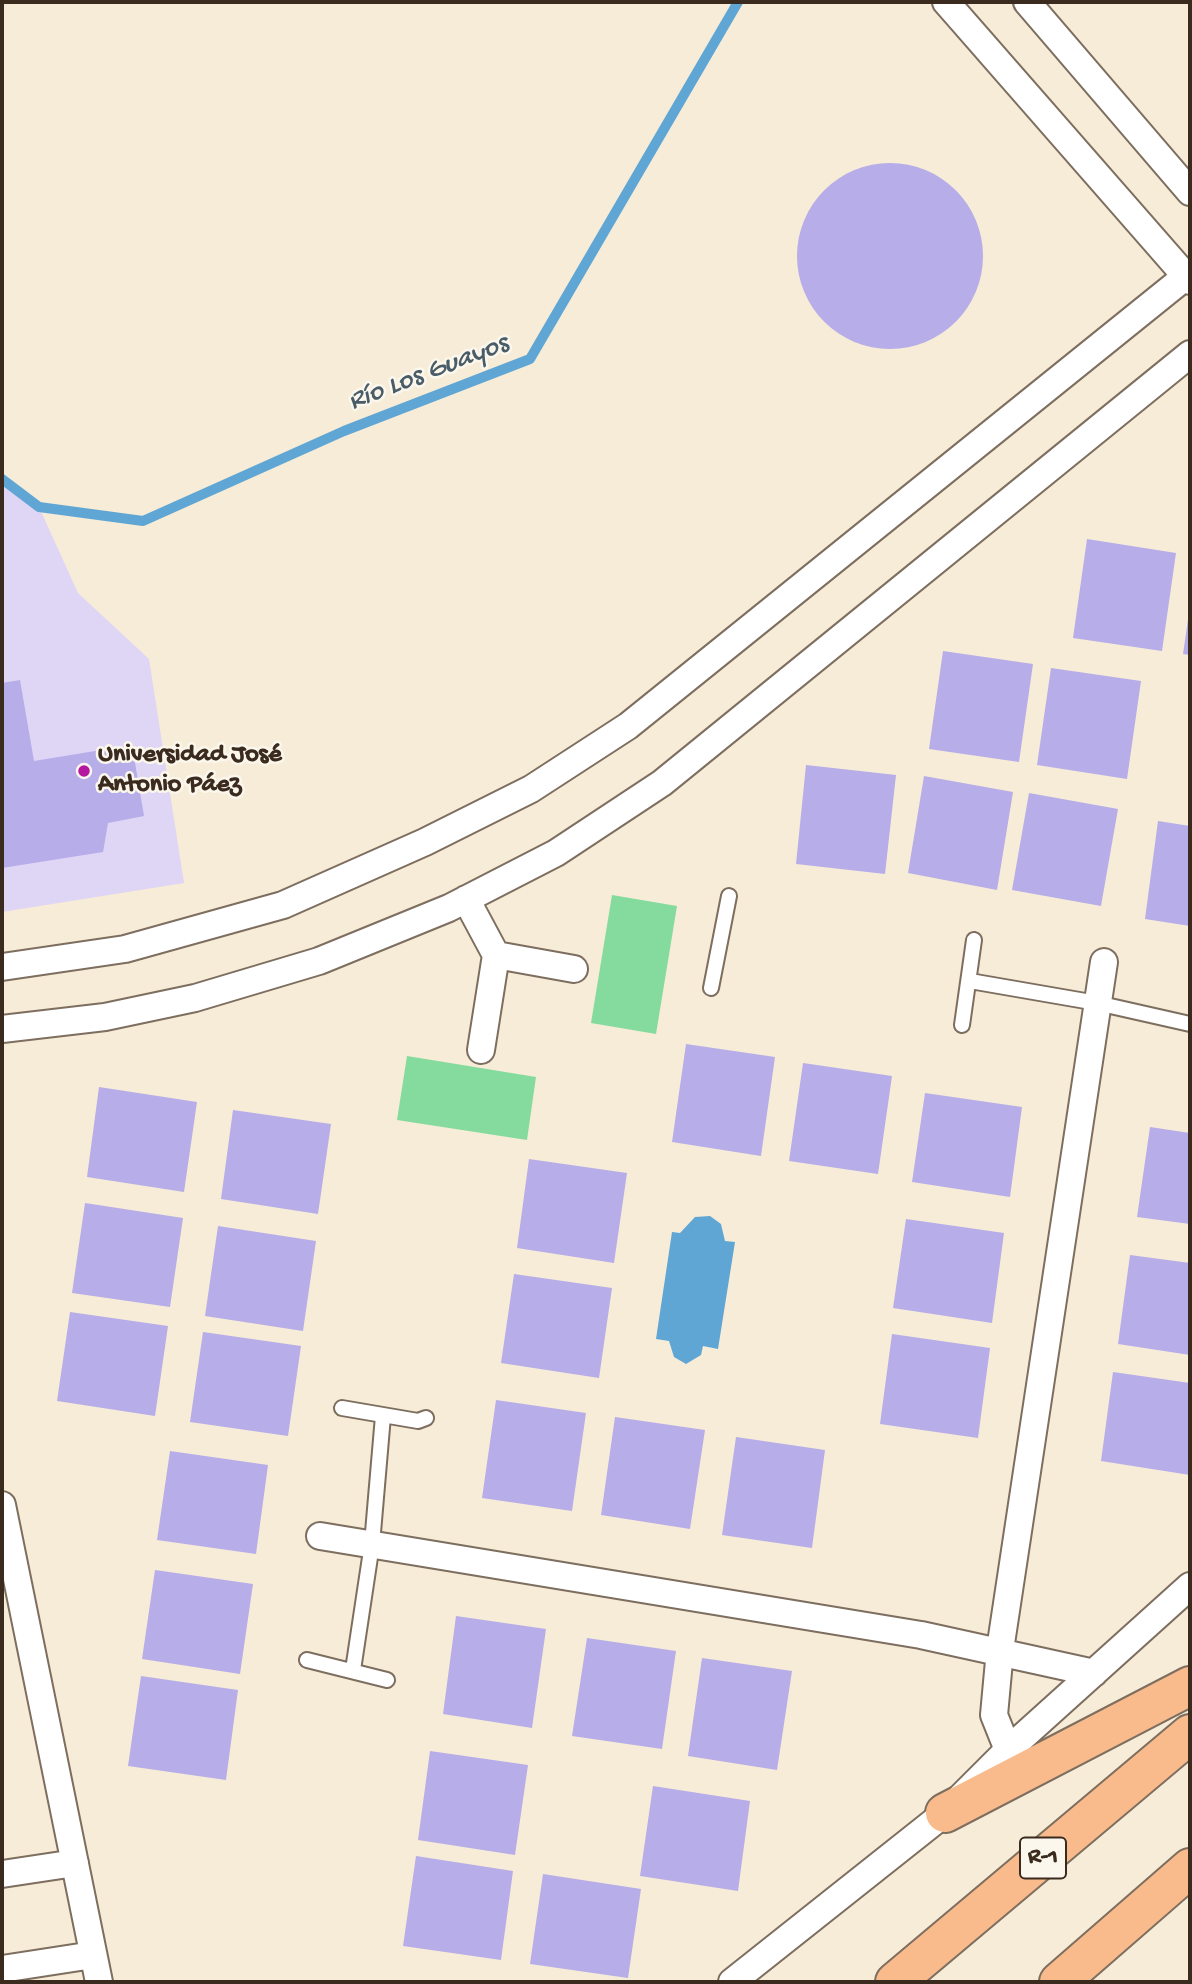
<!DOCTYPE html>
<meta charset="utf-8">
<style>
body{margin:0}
#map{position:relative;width:1192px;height:1984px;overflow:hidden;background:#f7ecd7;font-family:"Gochi Hand",sans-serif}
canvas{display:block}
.frame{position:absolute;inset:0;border:4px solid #3b2a1e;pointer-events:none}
</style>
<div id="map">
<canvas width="1192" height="1984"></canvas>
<div class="frame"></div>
</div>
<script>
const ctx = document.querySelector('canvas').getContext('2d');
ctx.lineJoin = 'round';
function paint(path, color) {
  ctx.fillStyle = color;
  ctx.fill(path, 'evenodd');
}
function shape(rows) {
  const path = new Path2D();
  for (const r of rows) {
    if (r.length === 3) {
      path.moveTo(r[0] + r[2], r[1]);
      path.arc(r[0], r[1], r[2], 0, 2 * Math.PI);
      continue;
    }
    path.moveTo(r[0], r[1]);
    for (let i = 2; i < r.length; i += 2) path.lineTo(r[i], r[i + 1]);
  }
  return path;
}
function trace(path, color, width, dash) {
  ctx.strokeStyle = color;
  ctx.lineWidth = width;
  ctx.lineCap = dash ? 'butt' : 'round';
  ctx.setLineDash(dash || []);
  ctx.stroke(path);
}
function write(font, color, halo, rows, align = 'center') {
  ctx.font = font + ' "Gochi Hand",sans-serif';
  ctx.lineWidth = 5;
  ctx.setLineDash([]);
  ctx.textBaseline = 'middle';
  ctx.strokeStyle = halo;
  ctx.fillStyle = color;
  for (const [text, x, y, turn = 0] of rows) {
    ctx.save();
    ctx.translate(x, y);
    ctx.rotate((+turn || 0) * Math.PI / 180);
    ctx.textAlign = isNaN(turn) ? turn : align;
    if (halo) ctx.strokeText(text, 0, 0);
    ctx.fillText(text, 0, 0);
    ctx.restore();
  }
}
paint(shape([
 [2,479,39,507,78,593,149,659,184,883,2,912]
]), '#dfd5f5');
paint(shape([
 [612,895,677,906,656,1034,591,1023],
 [407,1056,536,1077,527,1140,397,1120]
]), '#85db9e');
paint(shape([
 [710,1216,721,1224,725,1241,735,1242,718,1349,703,1346,701,1355,686,1364,674,1357,669,1341,656,1339,672,1232,680,1233,695,1217]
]), '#5fa6d5');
trace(shape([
 [2,479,39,507,143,521,344,431,530,359,738,2]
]), '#5fa6d5', 10);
paint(shape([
 [890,256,93],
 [1087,539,1176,553,1162,651,1073,638],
 [1189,613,1190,613,1190,655,1183,654],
 [943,651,1033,664,1019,762,929,749],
 [1051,668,1141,681,1127,779,1037,765],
 [20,680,34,761,132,745,144,816,108,823,103,852,2,868,2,683],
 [806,765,896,775,885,874,796,864],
 [924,776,1013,792,997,890,908,873],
 [1029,793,1118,809,1101,906,1012,890],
 [1158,821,1190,826,1190,926,1145,919],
 [686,1044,775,1057,761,1156,672,1142],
 [803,1063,892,1076,878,1174,789,1161],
 [99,1087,197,1102,184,1192,87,1177],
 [925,1093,1022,1107,1010,1197,912,1182],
 [233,1110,331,1124,318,1214,221,1199],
 [1150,1127,1190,1133,1190,1224,1137,1217],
 [529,1159,627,1173,614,1263,517,1248],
 [85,1203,183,1218,170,1307,72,1293],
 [906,1219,1004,1233,992,1323,893,1308],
 [218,1226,316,1241,303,1331,205,1316],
 [1130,1255,1190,1263,1190,1355,1118,1344],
 [514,1274,612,1288,599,1378,501,1363],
 [70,1312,168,1326,155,1416,57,1401],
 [203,1332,301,1346,288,1436,190,1422],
 [892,1334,990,1348,978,1438,880,1424],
 [1113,1372,1190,1383,1190,1475,1101,1461],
 [496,1400,586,1413,572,1511,482,1498],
 [615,1417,705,1430,690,1529,601,1515],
 [736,1437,825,1450,812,1548,722,1535],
 [170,1451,268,1465,256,1554,157,1540],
 [155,1570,253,1584,240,1674,142,1659],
 [456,1616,546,1629,532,1728,443,1714],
 [587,1638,676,1651,662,1749,572,1736],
 [702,1658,792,1671,777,1770,688,1756],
 [141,1676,238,1690,226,1780,128,1766],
 [430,1751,528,1765,515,1855,418,1840],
 [653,1786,750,1801,738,1891,640,1876],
 [416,1856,513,1871,501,1960,403,1946],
 [543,1874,641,1889,628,1978,530,1964]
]), '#b7ade8');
const service = shape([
 [970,981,1097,1003,1190,1024],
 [711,988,729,896],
 [962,1025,974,940],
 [342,1408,418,1421,426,1418],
 [307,1660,387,1680],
 [353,1670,372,1544,383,1416]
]);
const minor = shape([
 [946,2,1190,281],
 [1027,2,1190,192],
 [466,899,496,955,481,1050],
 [496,955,574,969],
 [2,967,125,949,283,905,425,842,531,789,628,726,1190,273],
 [2,1029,105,1017,195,998,319,961,449,908,556,853,662,783,1190,354],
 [2,1505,99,1982],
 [320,1536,921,1635,1094,1673],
 [1008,1750,994,1715,1000,1650,1104,962],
 [2,1874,75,1863],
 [2,1969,93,1955],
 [732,1982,945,1813,1008,1750,1190,1586]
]);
const primary = shape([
 [945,1813,1190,1686],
 [895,1982,1190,1734],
 [1059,1982,1190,1868]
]);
trace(service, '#7d6e5f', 18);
trace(minor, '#7d6e5f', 30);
trace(primary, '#7d6e5f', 42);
trace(service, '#fff', 14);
trace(minor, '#fff', 26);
trace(primary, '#fabb8c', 38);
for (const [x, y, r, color] of [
 [84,771,7,"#b5179e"]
]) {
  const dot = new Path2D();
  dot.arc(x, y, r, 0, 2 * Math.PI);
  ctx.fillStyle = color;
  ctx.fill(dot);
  trace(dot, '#fbf7ec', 2.5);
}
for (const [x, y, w] of [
 [1043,1858,46]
]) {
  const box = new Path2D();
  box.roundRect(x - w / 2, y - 20.5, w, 41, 5);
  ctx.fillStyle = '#fbf7ec';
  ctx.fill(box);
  trace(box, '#3b2a1e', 2);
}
write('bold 24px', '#3b2a1e', null, [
 ["R-1",1043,1858]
]);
write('bold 26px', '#3b2a1e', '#fbf7ec', [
 ["Universidad José",98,756],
 ["Antonio Páez",98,786]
], 'left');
write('italic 28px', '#495c67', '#fbf7ec', [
 ["Río Los Guayos",429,374,-21]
]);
</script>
